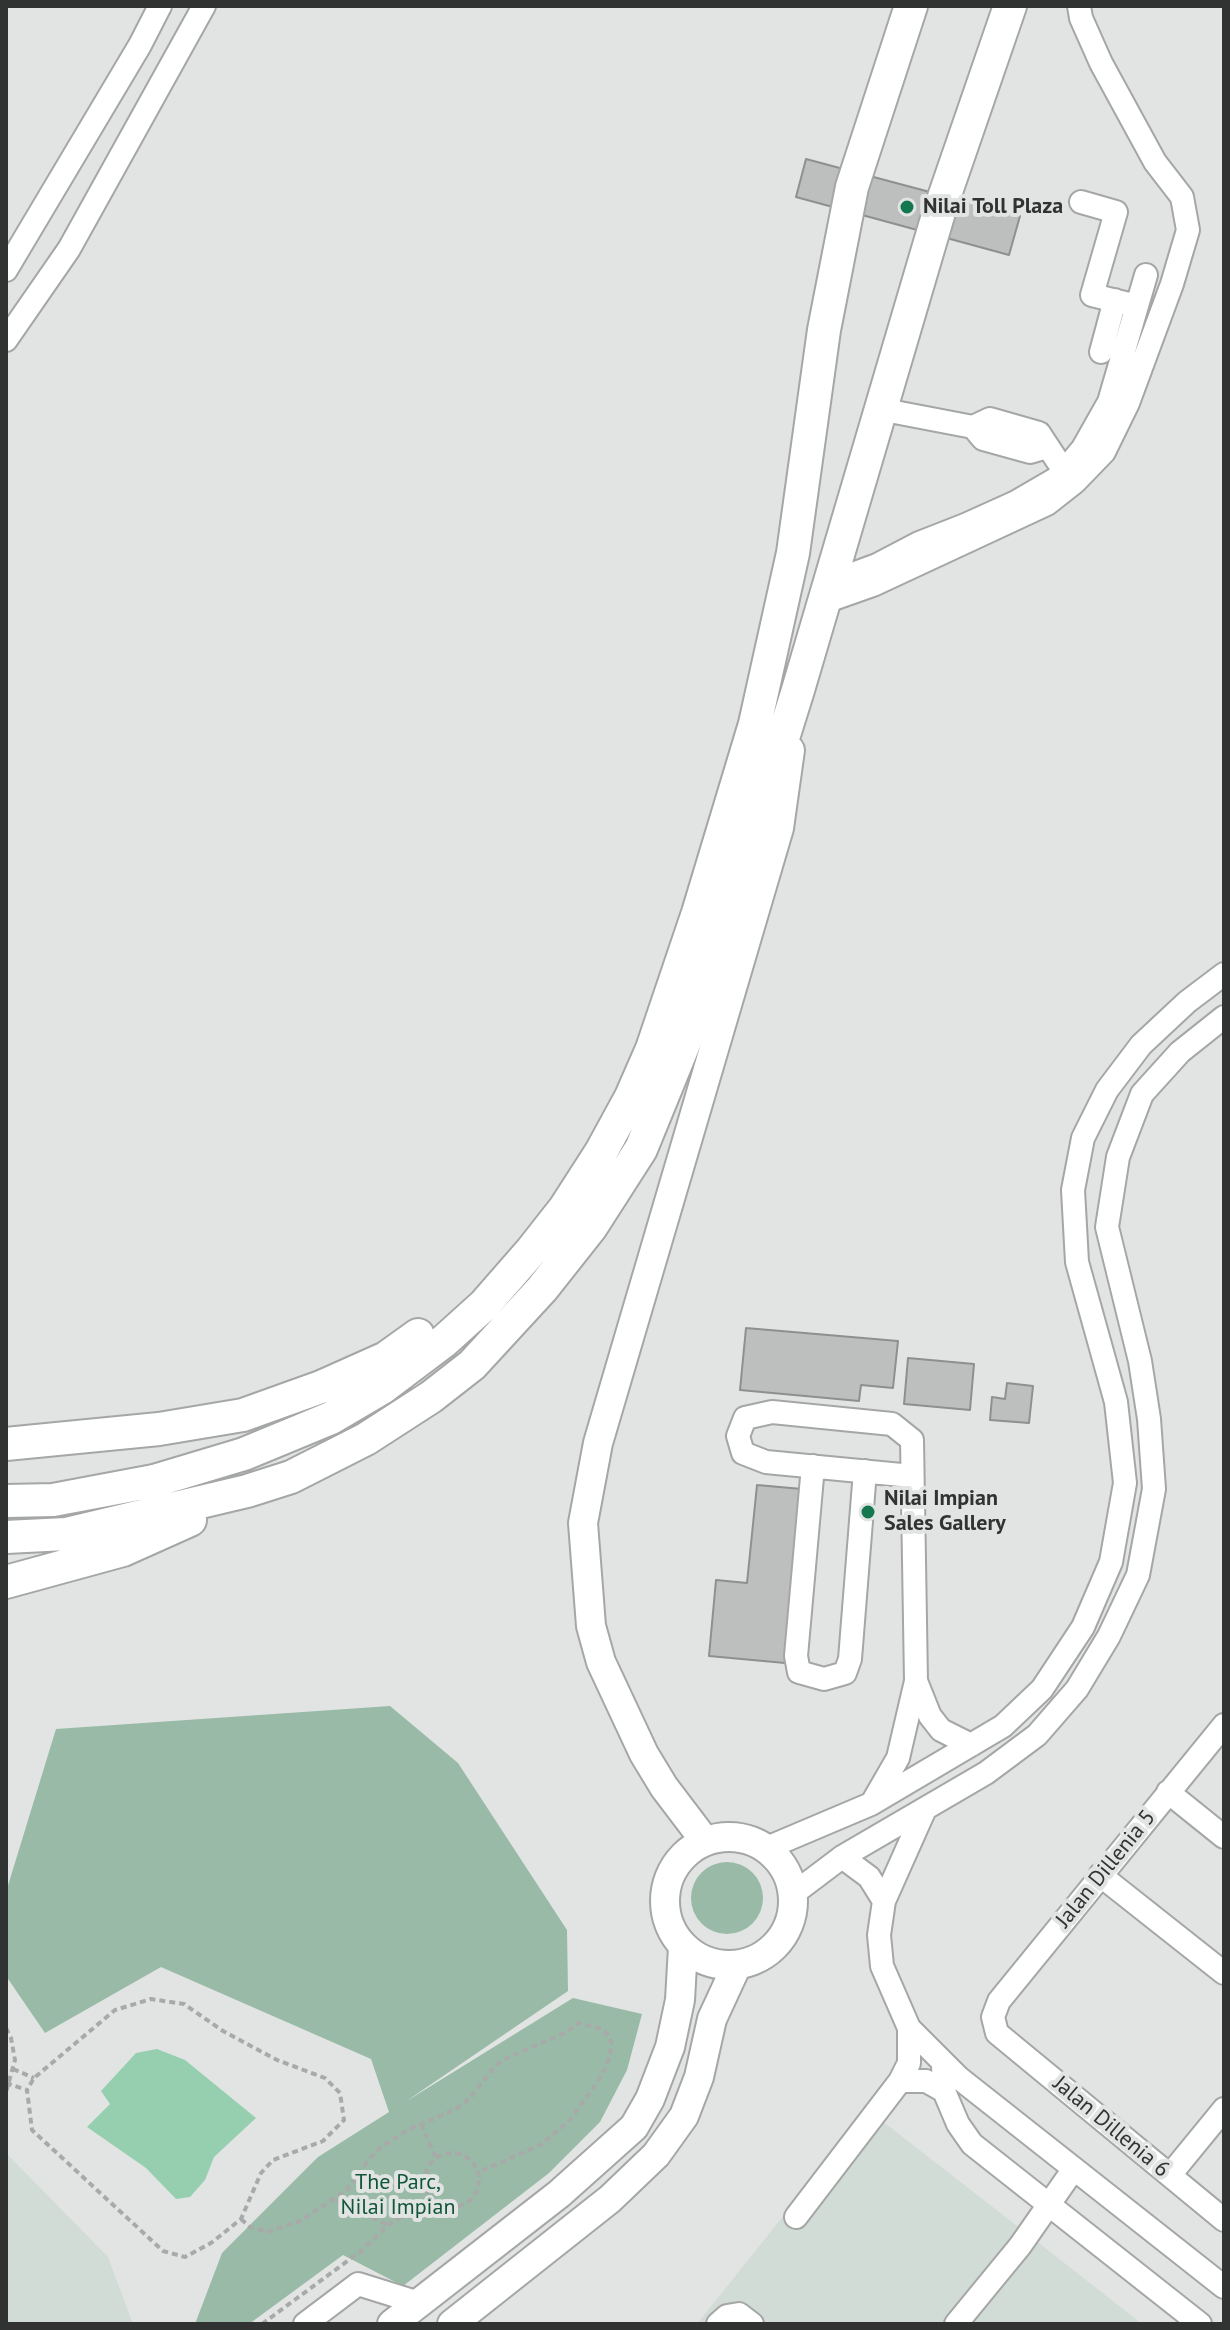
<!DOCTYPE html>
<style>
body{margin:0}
#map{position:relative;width:1230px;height:2330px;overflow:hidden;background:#e1e4e2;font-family:"PT Sans",sans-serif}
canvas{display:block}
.frame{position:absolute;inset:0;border:8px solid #313332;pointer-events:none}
</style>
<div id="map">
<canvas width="1230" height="2330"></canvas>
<div class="frame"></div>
</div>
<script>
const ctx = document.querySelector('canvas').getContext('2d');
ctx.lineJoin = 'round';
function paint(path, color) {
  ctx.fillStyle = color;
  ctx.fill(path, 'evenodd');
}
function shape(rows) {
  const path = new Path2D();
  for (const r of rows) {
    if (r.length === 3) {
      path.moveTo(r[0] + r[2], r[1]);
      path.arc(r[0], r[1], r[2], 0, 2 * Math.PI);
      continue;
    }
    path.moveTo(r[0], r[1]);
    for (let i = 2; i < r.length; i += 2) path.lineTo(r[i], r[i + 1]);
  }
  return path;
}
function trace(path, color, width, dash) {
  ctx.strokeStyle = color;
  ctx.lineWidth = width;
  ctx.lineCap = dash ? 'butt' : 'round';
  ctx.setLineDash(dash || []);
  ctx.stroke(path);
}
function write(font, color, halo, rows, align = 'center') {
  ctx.font = font + ' "PT Sans",sans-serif';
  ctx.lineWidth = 8;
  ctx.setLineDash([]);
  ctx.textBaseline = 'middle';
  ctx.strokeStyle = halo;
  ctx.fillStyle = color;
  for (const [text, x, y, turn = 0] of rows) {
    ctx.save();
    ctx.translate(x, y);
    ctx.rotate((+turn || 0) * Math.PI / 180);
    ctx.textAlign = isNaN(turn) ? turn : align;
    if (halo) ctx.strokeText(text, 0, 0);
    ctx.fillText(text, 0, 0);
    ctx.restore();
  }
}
paint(shape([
 [868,2110,1035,2240,1142,2324,697,2324],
 [6,2153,108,2257,133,2324,6,2324]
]), '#d1dcd6');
paint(shape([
 [390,1706,458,1763,567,1930,568,1991,405,2102,573,1998,642,2014,627,2070,600,2122,549,2173,403,2286,343,2255,249,2324,195,2324,222,2253,318,2157,389,2112,371,2059,161,1967,45,2033,6,1976,6,1892,56,1729],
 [727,1898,36]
]), '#98baa7');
paint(shape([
 [157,2049,185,2060,256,2118,214,2157,205,2180,190,2197,176,2199,146,2168,87,2127,110,2104,101,2091,136,2053]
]), '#95cfaf');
const building = shape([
 [806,159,1020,216,1009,255,796,197,806,159],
 [746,1328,898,1341,893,1388,861,1385,859,1401,740,1390,746,1328],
 [908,1358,974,1364,970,1410,904,1404,908,1358],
 [1007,1383,1033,1386,1029,1423,990,1420,992,1397,1005,1399,1007,1383],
 [757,1485,802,1489,785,1663,709,1656,716,1580,747,1583,757,1485]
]);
paint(building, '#bcbfbd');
trace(building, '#8d908f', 2);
const minor = shape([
 [1081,202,1116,212,1092,295,1137,306],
 [6,270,140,45,160,6],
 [6,340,69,249,204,6],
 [1101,352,1115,300],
 [879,409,973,427,990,419,1039,433,1064,471],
 [973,427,983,439,1030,452,1047,447],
 [828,583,877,565,919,543,965,525,1016,502,1059,477,1083,448,1109,402,1146,275],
 [822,603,873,585,1047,504,1075,482,1104,452,1128,403,1172,284,1188,230,1182,197,1155,162,1101,63,1081,18,1079,6],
 [813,1466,796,1656,799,1672,824,1679,845,1673,850,1659,865,1471],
 [916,1681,930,1716,941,1730,971,1745],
 [1224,1725,999,2001,993,2017,997,2033,1224,2220],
 [1168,1792,1224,1837],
 [872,1803,898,1758,916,1681,912,1440,892,1424,772,1412,745,1418,738,1436,743,1453,766,1462,912,1476],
 [925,1809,884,1901,879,1935,882,1966,909,2028,959,2078,1224,2287],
 [767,1848,871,1804,1003,1726,1042,1689,1083,1627,1111,1562,1125,1483,1116,1402,1077,1262,1073,1190,1083,1138,1107,1090,1141,1045,1187,1002,1224,974],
 [842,1857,869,1877,884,1901],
 [1100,1875,1224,1973],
 [793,1894,842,1857,986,1773,1037,1735,1077,1689,1109,1636,1138,1575,1154,1489,1149,1419,1140,1361,1107,1227,1118,1157,1142,1094,1180,1052,1224,1017],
 [943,2065,944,2091,958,2124,972,2144,1200,2324],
 [900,2081,926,2081,944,2091],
 [1170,2175,1224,2109],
 [796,2217,900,2081,909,2063,909,2028],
 [305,2324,358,2284,419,2303],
 [718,2324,727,2316,739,2314,752,2324],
 [956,2324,1020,2246,1073,2170]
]);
const major = shape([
 [729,1901,64],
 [705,1841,664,1787,644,1754,601,1662,591,1626,583,1523,598,1443,779,828,790,750],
 [392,2324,559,2194,634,2127,650,2099,670,2047,680,2000,683,1947],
 [452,2324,610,2199,656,2155,684,2116,699,2077,712,2019,737,1965]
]);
const highway = shape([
 [6,1444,159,1429,243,1415,321,1387,386,1358,418,1335],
 [6,1501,53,1500,154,1481,244,1454,331,1418,382,1388,443,1342,484,1305,532,1250,565,1208,601,1152,631,1097,652,1049,698,913,755,724,793,553,824,330,852,187,911,6],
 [6,1537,66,1534,247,1491,291,1477,366,1439,431,1397,472,1365,542,1289,591,1227,641,1149,699,1007,798,690,939,212,1010,6],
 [6,1582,123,1550,190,1520]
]);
trace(minor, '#a4a7a5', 26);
trace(major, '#a4a7a5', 32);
trace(highway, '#a4a7a5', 36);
trace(shape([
 [6,2028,11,2038,15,2060,6,2092],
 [13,2069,34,2078],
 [6,2083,27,2090,32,2130,163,2251,185,2257,211,2243,241,2219,261,2173,273,2160,323,2141,344,2120,340,2093,325,2078,277,2060,223,2031,184,2004,151,1999,115,2010,34,2078,27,2090],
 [421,2124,436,2158],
 [452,2180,27],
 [336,2200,388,2225],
 [241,2219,250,2227,267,2232,300,2221,347,2190,369,2159,381,2147,408,2130,456,2109,471,2097,496,2065,507,2058,567,2032,578,2023,602,2029,608,2035,612,2044,607,2065,598,2081,569,2121,542,2144,477,2173],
 [262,2324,361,2251,388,2225,432,2199]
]), '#a8aaa9', 4, [6, 4]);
trace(minor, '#fff', 22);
trace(major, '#fff', 28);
trace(highway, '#fff', 32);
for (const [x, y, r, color] of [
 [907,207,8,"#14774f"],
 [868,1512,8,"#14774f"]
]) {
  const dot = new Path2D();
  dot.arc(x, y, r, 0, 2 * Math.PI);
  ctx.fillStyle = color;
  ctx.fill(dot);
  trace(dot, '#e1e4e2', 3);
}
write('bold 22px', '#313332', '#e1e4e2', [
 ["Nilai Toll Plaza",923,207],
 ["Nilai Impian",884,1499],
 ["Sales Gallery",884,1524]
], 'left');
write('22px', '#313332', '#e1e4e2', [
 ["Jalan Dillenia 5",1106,1869,-51],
 ["Jalan Dillenia 6",1111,2127,40]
]);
write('22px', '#105639', '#e1e4e2', [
 ["The Parc,",398,2183],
 ["Nilai Impian",398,2208]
]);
</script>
